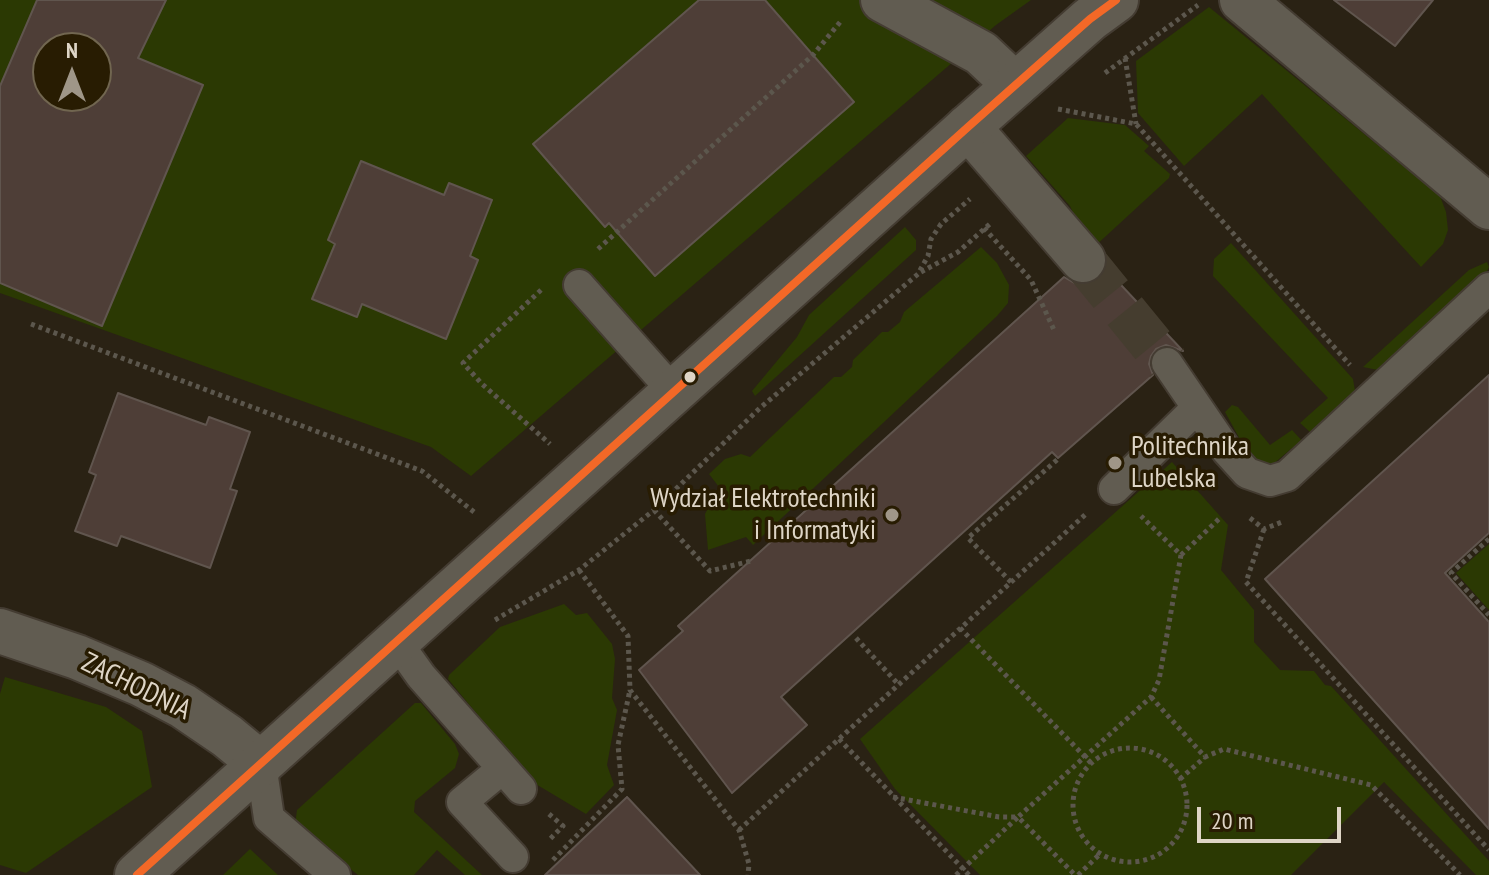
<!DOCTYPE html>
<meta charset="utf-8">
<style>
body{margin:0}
#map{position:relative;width:1489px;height:875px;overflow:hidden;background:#2a2214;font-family:"PT Sans Narrow",sans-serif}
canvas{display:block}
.north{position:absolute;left:32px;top:32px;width:80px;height:80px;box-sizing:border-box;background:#281c02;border:2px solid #716650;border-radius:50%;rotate:0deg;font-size:22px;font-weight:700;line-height:32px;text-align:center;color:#ded5c6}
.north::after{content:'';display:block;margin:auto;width:28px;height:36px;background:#9f9688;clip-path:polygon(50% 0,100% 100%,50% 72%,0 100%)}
.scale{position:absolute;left:1197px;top:807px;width:144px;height:36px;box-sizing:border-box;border:4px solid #ded5c6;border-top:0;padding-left:10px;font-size:24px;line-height:28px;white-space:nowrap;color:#ded5c6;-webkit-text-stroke:6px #281c02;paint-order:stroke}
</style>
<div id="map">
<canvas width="1489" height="875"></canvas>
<div class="north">N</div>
<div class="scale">20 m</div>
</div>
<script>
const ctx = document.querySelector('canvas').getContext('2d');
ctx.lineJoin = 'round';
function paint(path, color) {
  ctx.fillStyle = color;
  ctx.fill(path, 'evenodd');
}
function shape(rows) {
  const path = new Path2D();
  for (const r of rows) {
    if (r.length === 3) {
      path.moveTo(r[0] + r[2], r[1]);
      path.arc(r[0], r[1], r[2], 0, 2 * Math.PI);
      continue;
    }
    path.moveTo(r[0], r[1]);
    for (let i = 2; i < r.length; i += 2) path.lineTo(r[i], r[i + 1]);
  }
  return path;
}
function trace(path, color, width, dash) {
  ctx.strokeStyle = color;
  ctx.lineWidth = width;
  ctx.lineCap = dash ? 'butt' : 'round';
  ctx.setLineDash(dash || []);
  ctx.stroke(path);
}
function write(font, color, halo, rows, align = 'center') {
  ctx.font = font + ' "PT Sans Narrow",sans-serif';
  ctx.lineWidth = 7;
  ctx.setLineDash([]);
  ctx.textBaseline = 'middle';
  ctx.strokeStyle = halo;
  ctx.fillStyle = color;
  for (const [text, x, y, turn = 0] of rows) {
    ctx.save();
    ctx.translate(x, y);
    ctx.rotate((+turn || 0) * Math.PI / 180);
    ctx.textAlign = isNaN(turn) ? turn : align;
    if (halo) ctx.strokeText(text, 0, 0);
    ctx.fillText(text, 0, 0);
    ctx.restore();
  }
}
paint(shape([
 [0,0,1031,0,996,25,471,476,431,447,0,293],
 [48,48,96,48,96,96,48,96],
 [1209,7,1440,196,1446,212,1448,230,1443,244,1421,267,1262,94,1184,166,1138,113,1136,61],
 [1068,118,1125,125,1149,146,1144,151,1170,174,1169,178,1093,248,1086,242,1070,206,1026,156],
 [905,227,916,240,916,250,755,396,752,391,797,337,809,315],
 [1231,243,1353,379,1355,391,1310,432,1300,423,1328,398,1213,276,1214,259],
 [981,247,997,263,1009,285,1008,303,997,316,753,545,746,537,708,550,705,514,719,487,709,474,725,459,741,454,750,457,834,377,841,377,852,367,853,360,882,332,888,332,900,322,904,312],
 [1487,262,1489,267,1482,281,1383,371,1363,367,1469,270],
 [1232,405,1238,407,1270,445,1292,430,1306,445,1298,454,1292,448,1265,471,1242,443,1225,412],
 [1172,462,1228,525,1221,570,1254,610,1254,642,1280,670,1314,671,1325,685,1331,686,1489,861,1489,875,1476,875,1384,782,1291,875,980,875,895,789,860,739],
 [1489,544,1489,610,1456,573],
 [564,604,576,615,587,613,612,644,615,659,612,698,617,710,607,765,614,785,586,814,534,783,448,679,449,675,500,627],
 [5,677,106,707,142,731,152,787,26,873,0,865,0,694],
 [415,703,421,703,455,744,459,754,455,768,415,801,414,812,482,875,465,875,437,850,414,875,358,875,295,825,297,810],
 [250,849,278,875,223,875]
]), '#2b3903');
const building = shape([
 [37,0,166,0,138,58,203,85,102,326,0,283,0,86,37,0],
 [48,48,96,48,96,96,48,96,48,48],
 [699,0,765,0,854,102,655,276,609,223,605,227,533,144,699,0],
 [1334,0,1433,0,1395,46,1334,0],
 [361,161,444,195,449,183,492,200,470,256,478,260,446,339,362,304,357,317,312,299,335,244,328,240,361,161],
 [1106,269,1183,351,1166,345,1156,349,1151,356,1149,364,1153,375,1058,458,1052,452,781,697,807,725,732,793,639,670,683,631,678,626,1064,277,1076,284,1087,285,1099,279,1106,269],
 [1489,375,1489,533,1445,573,1489,622,1489,829,1265,579,1489,375],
 [118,393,206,425,209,417,250,432,230,489,237,491,210,568,121,536,117,546,75,531,96,475,89,472,118,393],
 [627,797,700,875,545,875,627,797]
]);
paint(building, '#4e3e37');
trace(building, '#60554e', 2);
trace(shape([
 [1083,260,1167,363]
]), '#453d2f', 44, [44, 22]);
const lane = shape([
 [579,285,673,391],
 [1167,363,1227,451,1247,473,1270,481,1287,476,1489,288],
 [1114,489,1197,408],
 [396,641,421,676,521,789],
 [261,764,269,818,335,875],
 [502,769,462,802,513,857]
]);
const street = shape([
 [883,0,981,53,1015,85],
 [1242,0,1489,207],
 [968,127,1083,260],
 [0,631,77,657,141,684,183,706,227,736,261,764]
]);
const secondary = shape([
 [137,875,968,127,1090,19,1116,0]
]);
trace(lane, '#443c32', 34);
trace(street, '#443c32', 48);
trace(secondary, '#443c32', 48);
trace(shape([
 [1125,58,1136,124],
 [1105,73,1198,5],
 [1058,109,1136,124,1350,365],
 [984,228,1031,280,1054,330],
 [598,249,813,55,841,21],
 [921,272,958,252,991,223],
 [541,290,463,363,482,384,550,444],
 [31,324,422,471,474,512],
 [654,510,710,571,751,561],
 [1250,518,1264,529,1282,522],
 [1264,529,1246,582,1489,850],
 [1489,539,1451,573,1489,615],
 [1181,555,1221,517],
 [579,570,628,636,630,690,739,830,749,864,748,875],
 [1011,582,968,538,1058,459],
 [495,620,579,570,654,510,760,408,918,274,928,256,931,239,941,224,970,199],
 [960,628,1091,763],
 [856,638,899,685],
 [1151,697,1205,757,1224,749,1371,785,1460,875],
 [839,739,969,875],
 [1130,805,57],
 [1180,779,1205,757],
 [893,797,999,817,1018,817,1151,697,1159,680,1181,555,1141,516],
 [549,814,563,826,549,840],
 [739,830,1087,513],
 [553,860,622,789,618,745,630,690],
 [956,875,1018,817,1075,875],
 [1078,875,1100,854]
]), '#5c574d', 5, [4, 4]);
trace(lane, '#615c51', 30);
trace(street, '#615c51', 44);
trace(secondary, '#615c51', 44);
trace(shape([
 [137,875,968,127,1090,19,1116,0]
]), '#f36827', 8);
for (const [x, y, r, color] of [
 [690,377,7,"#ded5c6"],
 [1115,463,8,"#9f9688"],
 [892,515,8,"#9f9688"]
]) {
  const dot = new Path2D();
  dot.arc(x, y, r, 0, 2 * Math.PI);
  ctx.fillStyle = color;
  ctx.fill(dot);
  trace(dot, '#281c02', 3);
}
write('28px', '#ded5c6', '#281c02', [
 ["Politechnika",1131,447],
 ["Lubelska",1131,479],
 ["Wydział Elektrotechniki",876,499,"right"],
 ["i Informatyki",876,531,"right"]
], 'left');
write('28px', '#ded5c6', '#281c02', [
 ["ZACHODNIA",136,687,26]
]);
</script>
